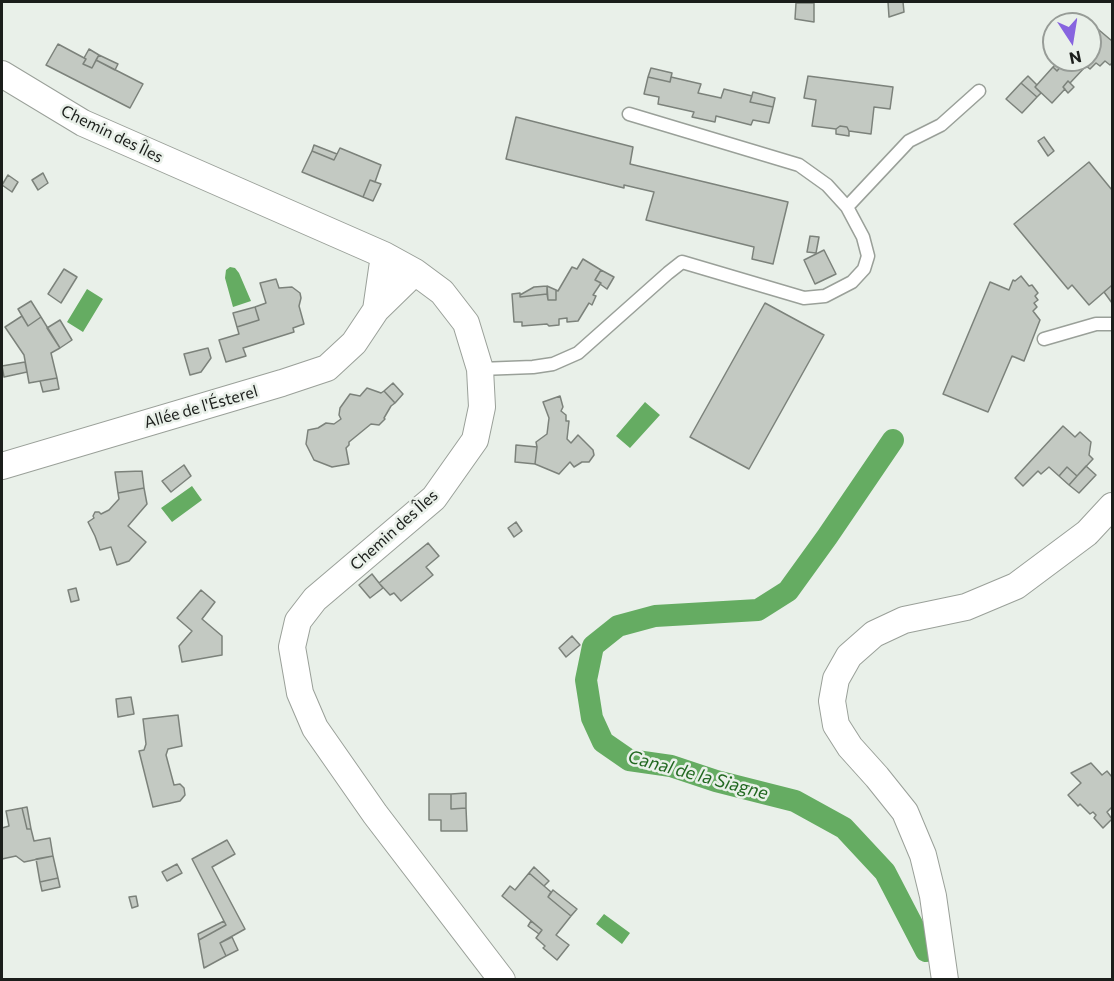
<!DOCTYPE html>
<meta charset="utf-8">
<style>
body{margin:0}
#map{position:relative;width:1114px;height:981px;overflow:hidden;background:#e9f0e9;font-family:Commissioner,sans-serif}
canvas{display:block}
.frame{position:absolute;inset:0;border:3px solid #1b1e1b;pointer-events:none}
.north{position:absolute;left:1042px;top:12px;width:60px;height:60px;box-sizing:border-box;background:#e9f0e9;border:2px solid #979c97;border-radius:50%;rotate:168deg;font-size:16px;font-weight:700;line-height:24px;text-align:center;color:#1b1e1b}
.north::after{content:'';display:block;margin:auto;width:21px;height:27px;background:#8764df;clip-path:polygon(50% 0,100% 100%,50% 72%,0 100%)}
</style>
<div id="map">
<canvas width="1114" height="981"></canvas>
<div class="frame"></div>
<div class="north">N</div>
</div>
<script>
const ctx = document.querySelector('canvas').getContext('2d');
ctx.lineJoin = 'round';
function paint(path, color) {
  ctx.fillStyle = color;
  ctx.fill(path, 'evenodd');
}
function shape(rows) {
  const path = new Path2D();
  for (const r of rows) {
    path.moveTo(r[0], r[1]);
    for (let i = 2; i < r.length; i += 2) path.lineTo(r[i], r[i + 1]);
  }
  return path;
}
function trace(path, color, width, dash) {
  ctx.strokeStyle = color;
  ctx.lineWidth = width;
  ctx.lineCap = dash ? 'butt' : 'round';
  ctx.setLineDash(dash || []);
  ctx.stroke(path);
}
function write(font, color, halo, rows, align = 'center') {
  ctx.font = font + ' Commissioner,sans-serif';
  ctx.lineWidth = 5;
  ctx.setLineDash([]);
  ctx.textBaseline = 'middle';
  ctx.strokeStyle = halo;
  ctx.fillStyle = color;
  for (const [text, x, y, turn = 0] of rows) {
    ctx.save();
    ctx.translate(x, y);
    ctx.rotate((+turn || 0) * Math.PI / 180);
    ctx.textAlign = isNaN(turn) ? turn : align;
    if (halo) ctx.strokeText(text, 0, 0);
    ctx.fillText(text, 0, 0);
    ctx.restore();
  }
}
paint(shape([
 [230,267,235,268,239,273,251,301,233,307,225,278,226,270],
 [87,289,103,299,83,332,67,322],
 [645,402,660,415,630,448,616,436],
 [192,486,202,500,172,522,161,508],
 [604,914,630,933,622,944,596,924]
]), '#65ac62');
trace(shape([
 [893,440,827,537,788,591,758,610,655,616,618,626,593,646,586,680,592,718,603,742,629,760,671,766,716,781,795,801,844,828,885,872,926,951]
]), '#65ac62', 22);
const building = shape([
 [888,2,903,2,904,12,889,17,888,2],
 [796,3,814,3,814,22,795,19,796,3],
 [1099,30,1112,41,1112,63,1110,65,1105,61,1100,66,1096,63,1090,69,1086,66,1070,83,1068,81,1063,87,1065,89,1052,103,1035,87,1053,67,1057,71,1066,60,1090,60,1090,40,1099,30],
 [58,44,86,59,83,64,92,68,96,60,143,84,130,108,46,65,58,44],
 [89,49,99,55,92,68,83,64,86,59,84,58,89,49],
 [99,55,118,64,115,70,96,60,99,55],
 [1060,60,1066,60,1057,71,1053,67,1060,60],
 [651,68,672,73,670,82,648,77,651,68],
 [808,76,893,87,890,109,874,107,871,134,849,131,847,127,840,126,836,129,812,126,816,100,804,98,808,76],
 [1028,76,1037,85,1035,87,1041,93,1037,97,1021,83,1028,76],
 [648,77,670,82,671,77,701,84,698,93,721,98,724,89,752,96,750,102,773,107,769,123,753,120,751,125,716,116,715,122,692,117,694,112,658,104,659,97,644,94,648,77],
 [1068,81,1074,87,1068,93,1063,87,1068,81],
 [1021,83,1037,97,1022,113,1006,99,1021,83],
 [753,92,775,98,773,107,750,102,753,92],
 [516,117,633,147,630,164,788,202,773,264,752,259,754,247,646,220,654,192,624,185,624,188,506,159,516,117],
 [840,126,847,127,849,131,849,136,836,134,836,129,840,126],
 [1044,137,1054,151,1048,156,1038,141,1044,137],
 [314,145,337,154,334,160,312,151,314,145],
 [340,148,381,165,375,182,370,180,363,197,302,172,312,151,334,160,340,148],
 [1089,162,1112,190,1112,287,1111,286,1089,305,1072,285,1068,289,1014,224,1089,162],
 [43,173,48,183,38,190,32,180,43,173],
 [8,175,18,182,12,192,2,185,8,175],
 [370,180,381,184,373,201,363,197,370,180],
 [810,236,819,237,816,253,807,252,810,236],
 [824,250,836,274,815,284,804,260,824,250],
 [583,259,601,270,595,280,601,283,593,295,596,296,592,305,589,303,578,321,567,322,567,318,559,319,559,325,549,326,547,324,522,326,522,322,514,322,512,294,520,293,520,297,547,294,548,300,556,300,556,290,558,291,572,267,577,269,583,259],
 [64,269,77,277,61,303,48,294,64,269],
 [601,270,614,277,607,289,600,284,601,283,595,280,601,270],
 [1021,276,1029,286,1032,285,1038,293,1035,296,1038,300,1034,303,1037,307,1033,311,1040,320,1024,361,1012,356,988,412,943,394,990,282,1009,290,1013,280,1015,281,1021,276],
 [276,279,279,288,292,287,300,293,301,298,299,306,304,324,293,328,294,332,243,348,246,356,226,362,219,340,239,334,237,327,259,320,255,307,266,303,260,283,276,279],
 [547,286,556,290,556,300,548,300,547,286],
 [547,286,547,294,520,297,520,295,534,287,547,286],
 [1111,286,1112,287,1112,303,1104,292,1111,286],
 [31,301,41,317,28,326,18,309,31,301],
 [765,303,824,335,749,469,690,437,765,303],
 [255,307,259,320,237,327,233,313,255,307],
 [22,316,28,326,41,317,60,348,51,353,57,378,29,383,24,355,5,327,22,316],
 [60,320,72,340,60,348,47,328,60,320],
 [208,348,211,358,201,372,190,375,184,354,208,348],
 [25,362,27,372,4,377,2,366,25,362],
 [57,378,59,389,43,392,40,381,57,378],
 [393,383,403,394,395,403,384,391,393,383],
 [367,388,381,393,384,391,395,403,391,406,384,418,385,419,379,425,371,424,349,442,349,445,346,448,349,464,332,467,314,460,306,444,308,430,318,428,326,423,334,424,341,419,339,415,340,408,350,394,360,396,367,388],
 [560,396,563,407,561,411,566,415,566,421,569,421,567,439,571,443,578,435,593,450,594,455,589,462,582,462,574,467,570,462,559,474,535,464,537,447,536,442,547,434,549,418,543,402,560,396],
 [1063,426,1075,437,1080,432,1091,442,1089,455,1093,459,1077,476,1067,467,1059,476,1049,467,1041,474,1038,471,1023,486,1015,478,1063,426],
 [516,445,537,447,535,464,515,462,516,445],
 [184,465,191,476,171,492,162,481,184,465],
 [1086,466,1096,475,1079,493,1069,485,1086,466],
 [1067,467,1077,476,1069,485,1059,476,1067,467],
 [142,471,144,488,118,493,115,472,142,471],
 [144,488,147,504,128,526,146,542,129,561,117,565,111,547,100,550,95,536,88,522,94,518,93,516,95,512,99,512,101,514,109,510,119,499,118,493,144,488],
 [516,522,522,531,514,537,508,528,516,522],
 [428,543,439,556,426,567,433,575,401,601,394,593,390,595,379,583,428,543],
 [372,574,383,588,370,598,359,585,372,574],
 [76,588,79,600,71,602,68,590,76,588],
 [201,590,215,602,202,619,222,636,222,655,182,662,179,646,192,631,177,618,201,590],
 [572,636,580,645,566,657,559,648,572,636],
 [131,697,134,714,118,717,116,699,131,697],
 [178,715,182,746,168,749,166,755,174,785,180,784,184,788,185,795,180,801,153,807,139,751,144,750,146,744,143,719,178,715],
 [1091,763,1102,775,1107,771,1112,777,1112,807,1107,812,1112,819,1103,828,1094,818,1096,815,1093,812,1090,814,1080,804,1078,806,1068,795,1081,783,1071,773,1091,763],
 [466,793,466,808,451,809,451,794,466,793],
 [429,794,451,794,451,809,466,808,467,831,441,831,441,820,429,820,429,794],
 [27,807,31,829,27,829,22,808,27,807],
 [22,808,27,829,31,829,34,841,50,838,53,856,24,862,16,856,2,859,2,828,9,826,6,811,22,808],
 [227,840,235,854,212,867,245,929,220,943,226,956,204,968,199,940,226,925,192,859,227,840],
 [53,856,58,878,40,882,36,859,53,856],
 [177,864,182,873,167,881,162,872,177,864],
 [534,867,549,881,544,886,529,873,534,867],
 [529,873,551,892,548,897,571,916,556,935,569,945,557,960,543,948,545,946,536,938,542,930,502,896,510,886,515,890,529,873],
 [58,878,60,887,42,891,40,882,58,878],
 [553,890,577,909,571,916,548,897,553,890],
 [136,896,138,906,132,908,129,897,136,896],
 [224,921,226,925,199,940,198,934,224,921],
 [531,921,542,930,539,934,528,926,531,921],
 [232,937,238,950,226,956,220,943,232,937]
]);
paint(building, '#c3c9c2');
trace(building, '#7c827b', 1.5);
const service = shape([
 [847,207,909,141,941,125,979,91],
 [1044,339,1096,324,1112,324],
 [480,369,533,367,553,364,578,353,668,273,682,262,804,298,825,296,852,282,864,269,868,256,863,237,847,207,827,185,799,165,629,114]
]);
const minor = shape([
 [2,74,83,123,384,255,415,272,442,292,466,323,480,369,482,407,475,440,434,498,315,599,298,621,292,647,300,693,315,728,375,814,502,980],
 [376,310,384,255],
 [2,466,282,383,327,368,354,343,376,310,415,272],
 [945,980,933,896,923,855,905,812,877,777,850,747,836,725,832,701,836,679,849,656,874,634,904,620,966,607,1016,586,1087,533,1112,506]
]);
trace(service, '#9aa099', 15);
trace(minor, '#9aa099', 28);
trace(service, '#fff', 12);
trace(minor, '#fff', 26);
write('16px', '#1b1e1b', '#e9f0e9', [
 ["Chemin des Îles",112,134,26],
 ["Allée de l'Ésterel",201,407,-16],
 ["Chemin des Îles",394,530,-42]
]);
write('italic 18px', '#216820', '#e9f0e9', [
 ["Canal de la Siagne",698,775,15]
]);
</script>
